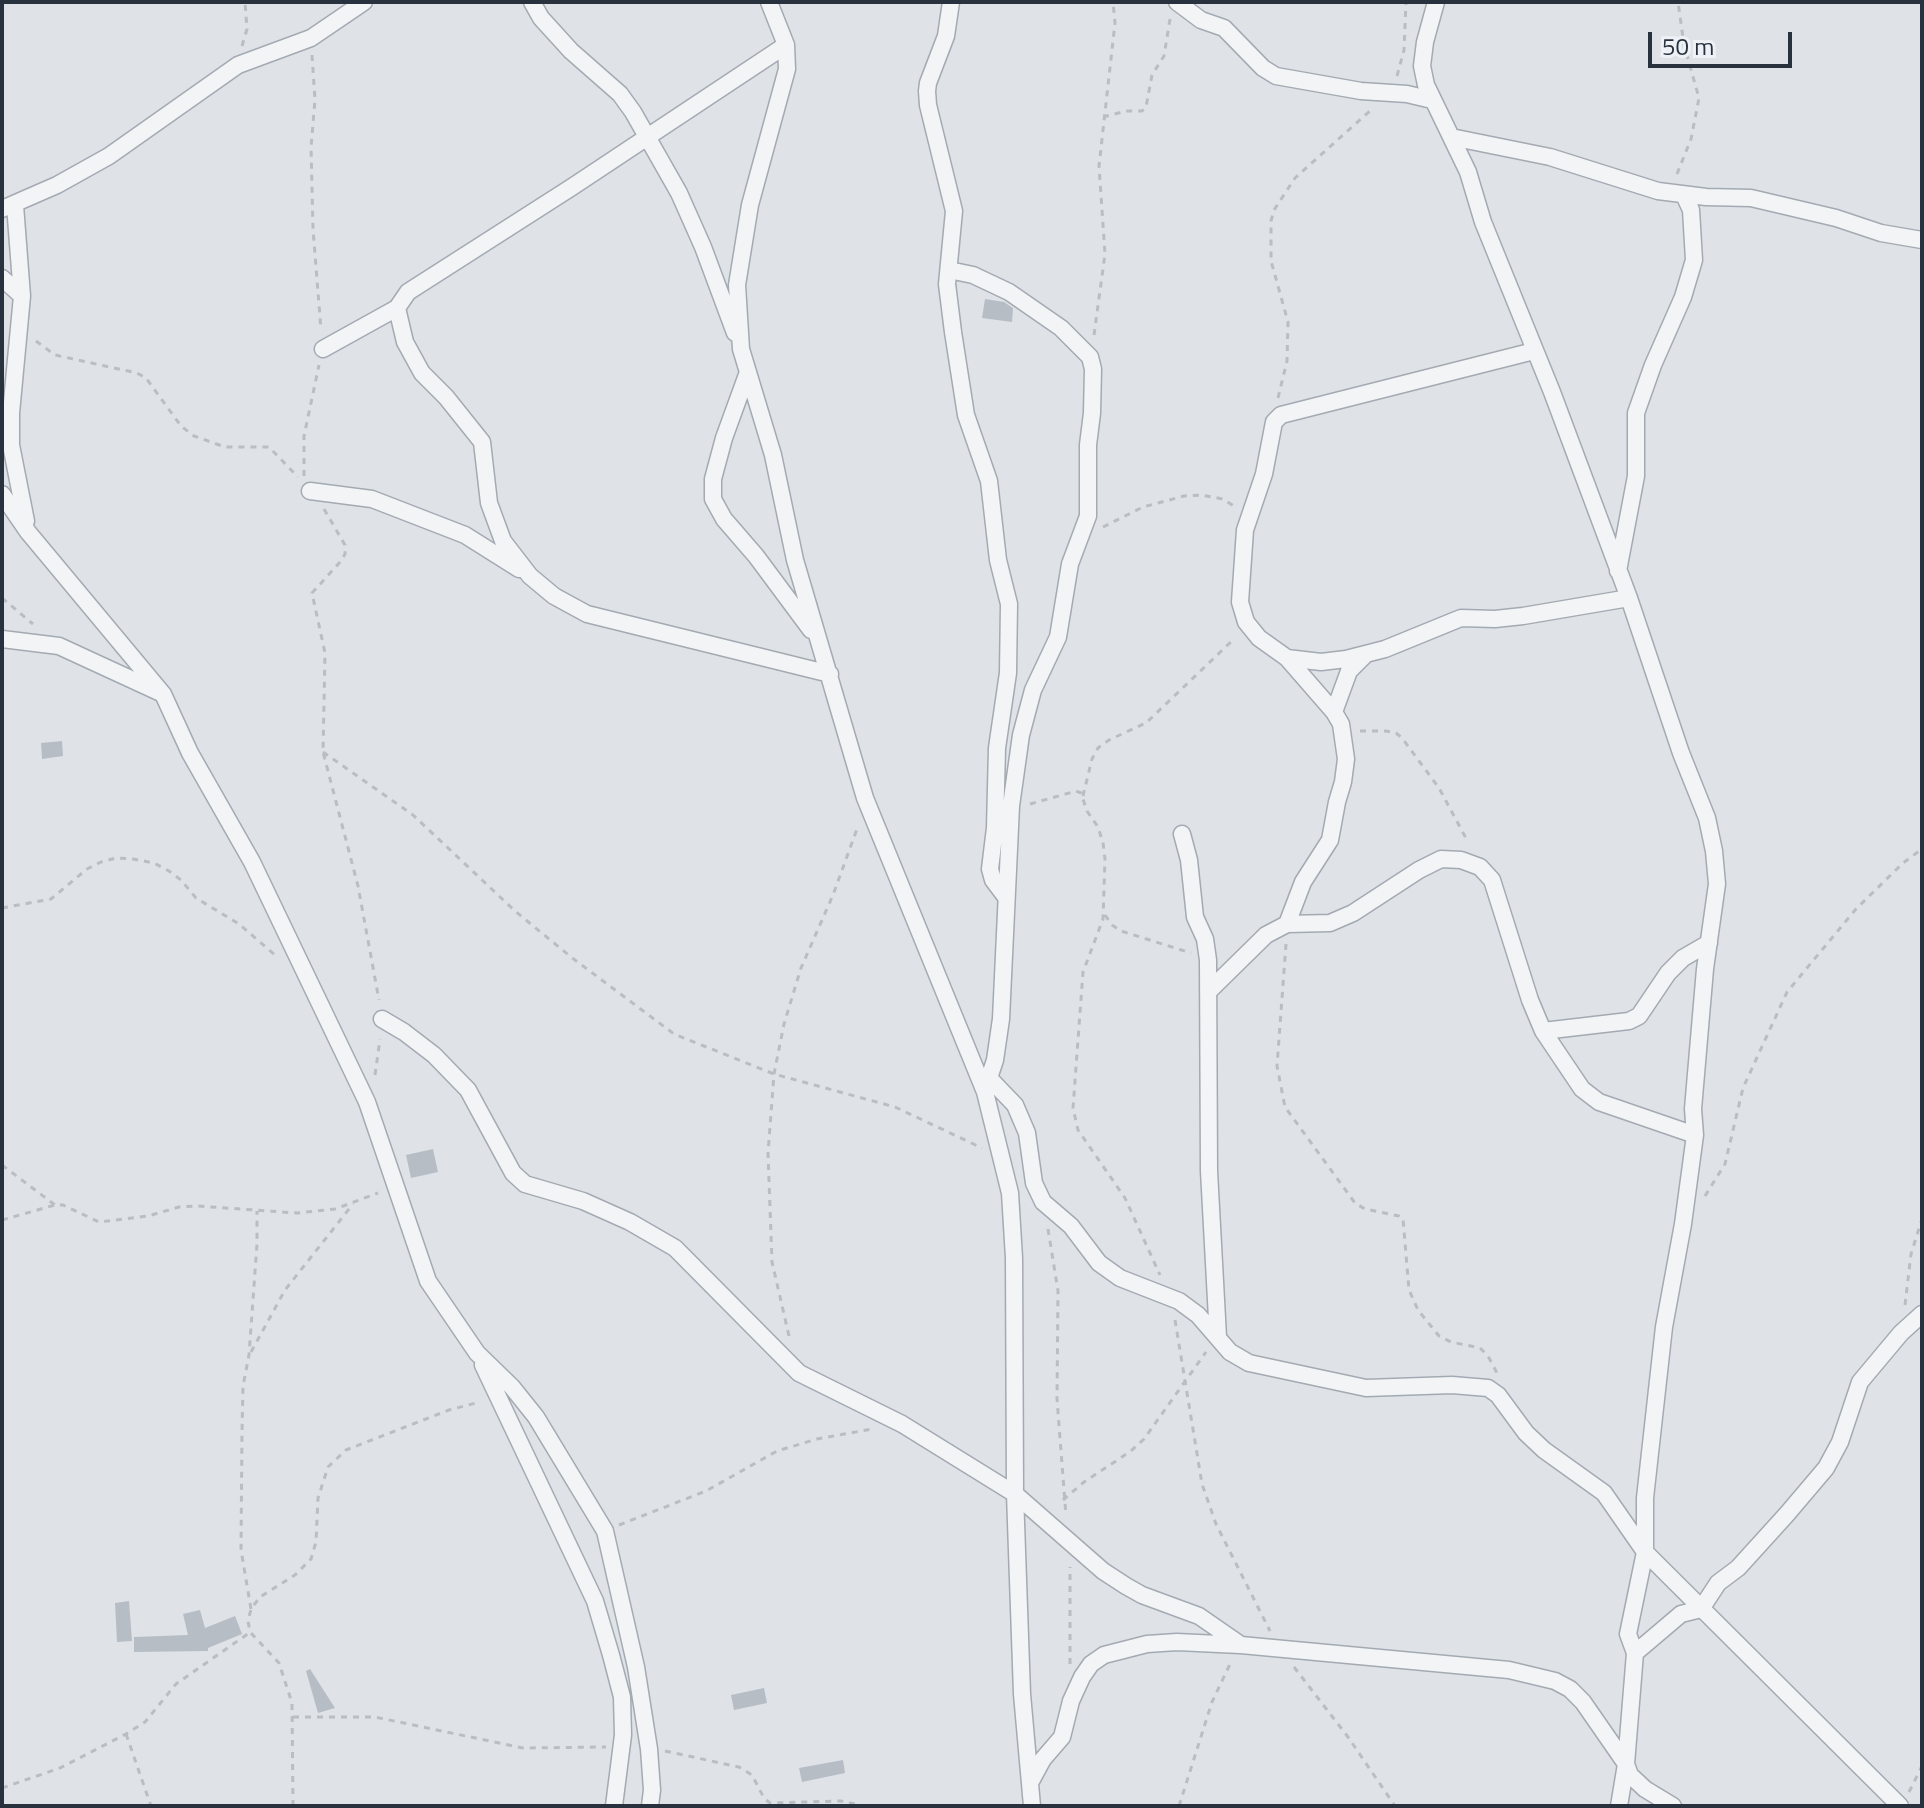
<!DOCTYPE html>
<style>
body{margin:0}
#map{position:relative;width:1924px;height:1808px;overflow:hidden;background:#dfe3e8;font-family:"Titillium Web",sans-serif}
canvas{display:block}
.frame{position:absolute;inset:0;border:4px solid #28323f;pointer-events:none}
.scale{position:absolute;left:1648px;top:32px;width:144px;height:36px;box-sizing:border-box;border:4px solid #28323f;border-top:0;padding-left:10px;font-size:24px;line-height:28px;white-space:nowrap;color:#28323f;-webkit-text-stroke:6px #eef2f6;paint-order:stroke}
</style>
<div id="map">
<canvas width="1924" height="1808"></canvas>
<div class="frame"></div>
<div class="scale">50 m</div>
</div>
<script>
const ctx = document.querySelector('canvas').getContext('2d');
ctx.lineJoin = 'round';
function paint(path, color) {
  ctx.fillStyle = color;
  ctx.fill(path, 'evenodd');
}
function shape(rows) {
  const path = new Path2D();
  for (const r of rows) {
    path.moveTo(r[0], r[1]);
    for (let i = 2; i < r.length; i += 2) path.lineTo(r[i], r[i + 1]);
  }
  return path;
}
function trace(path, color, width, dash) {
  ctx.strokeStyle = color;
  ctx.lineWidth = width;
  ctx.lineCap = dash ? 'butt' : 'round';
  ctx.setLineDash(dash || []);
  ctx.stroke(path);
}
paint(shape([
 [985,299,1004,302,1013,308,1012,322,982,318],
 [62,741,63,756,42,759,41,743],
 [433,1149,438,1172,411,1178,406,1155],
 [129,1601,132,1641,117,1642,115,1603],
 [200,1610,205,1628,235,1616,242,1634,208,1648,208,1651,134,1652,134,1637,188,1635,183,1614],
 [310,1669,335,1708,318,1713,306,1671],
 [764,1688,767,1703,734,1710,731,1695],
 [843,1760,845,1773,802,1782,799,1768]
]), '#b6bdc5');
const minor = shape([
 [532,2,541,18,571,51,620,94,633,112,679,193,703,247,735,333],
 [769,2,786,45,787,69,750,205,737,285,741,349,773,455,795,560,865,798,985,1092,1010,1193,1014,1258,1015,1494,1022,1694,1032,1806],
 [951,2,946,36,928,83,927,91,928,105,954,211,947,284,953,332,966,415,989,481,998,560,1009,604,1008,673,997,748,995,828,990,869,993,880,1005,896],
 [1177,2,1201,20,1224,28,1263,68,1276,76,1361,91,1407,94,1432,100],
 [1436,2,1425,42,1422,66,1426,85,1468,172,1483,222,1552,392,1629,598,1681,753,1707,818,1714,851,1717,884,1705,969,1693,1109,1695,1135,1683,1224,1664,1327,1645,1498,1645,1552,1628,1634,1635,1653],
 [1451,137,1550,157,1658,191,1706,197,1751,198,1836,218,1881,233,1922,240],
 [15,205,22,296,11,413,11,445,26,521],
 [2,209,57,185,109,156,238,65,311,38,364,2],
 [949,270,973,275,1009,292,1061,328,1090,357,1093,369,1092,413,1088,445,1088,516,1070,564,1058,637,1033,690,1021,735,1011,806,1001,1019,995,1060,986,1087],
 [2,278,22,296],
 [397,308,405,342,422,373,446,397,482,442,489,503,503,541,530,576,554,596,587,614,830,674],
 [323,349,397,308,408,292,572,187,786,45],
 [1534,351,1281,415,1274,422,1264,474,1245,530,1240,602,1246,622,1259,638,1287,658,1321,662,1346,659,1385,649,1461,618,1495,619,1523,616,1629,598],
 [748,372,724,438,713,479,713,499,724,519,756,556,811,630],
 [310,491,372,499,465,535,519,569],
 [2,494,28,532,163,694,190,753,252,862,367,1102,428,1281,477,1353,512,1387,536,1417,605,1531,636,1667,649,1749,652,1790,650,1806],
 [1618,571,1636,476,1636,413,1653,365,1683,297,1694,260,1691,210,1684,195],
 [2,639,59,646,161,693],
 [1287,658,1334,712,1341,724,1346,759,1343,782,1337,802,1330,840,1303,882,1287,924],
 [1334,712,1349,671,1364,656],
 [1182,834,1189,860,1195,917,1205,939,1208,960,1209,1171,1218,1337],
 [1208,992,1266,935,1287,924,1330,923,1353,913,1419,870,1441,859,1461,860,1480,867,1492,880,1530,1000,1543,1031,1582,1089,1599,1102,1695,1135],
 [382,1019,404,1032,434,1055,468,1090,513,1173,525,1184,583,1201,630,1222,675,1248,799,1373,902,1424,1015,1494,1103,1571,1126,1586,1142,1595,1199,1616,1241,1645,1509,1670,1555,1681,1570,1689,1583,1702,1626,1764,1630,1775,1645,1789,1673,1806],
 [1543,1031,1629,1021,1639,1016,1668,973,1683,958,1709,943],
 [990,1079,1015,1105,1027,1133,1034,1183,1043,1202,1071,1226,1099,1263,1120,1278,1179,1301,1198,1315,1230,1352,1249,1363,1366,1388,1452,1385,1488,1388,1498,1395,1526,1433,1544,1450,1604,1493,1645,1552,1900,1806],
 [483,1365,595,1601,611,1655,622,1697,623,1735,614,1806],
 [1030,1783,1043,1759,1062,1737,1071,1701,1082,1677,1091,1664,1104,1655,1147,1644,1177,1642,1240,1645],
 [1619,1806,1626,1764,1635,1653,1681,1614,1701,1609,1718,1583,1738,1568,1787,1514,1826,1468,1840,1442,1860,1382,1901,1333,1922,1314]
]);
trace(minor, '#a4aab2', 19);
trace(shape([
 [242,46,247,29,245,2],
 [312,55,315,100,311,147,313,229,321,330],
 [1397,76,1404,50,1406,2],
 [1103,117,1126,111,1142,111,1146,107,1152,75,1164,56,1170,19],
 [1677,174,1691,139,1699,98,1684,45,1678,2],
 [1094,335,1105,254,1099,166,1115,23,1113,2],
 [36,341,55,355,137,373,146,378,181,426,194,436,225,447,269,447,298,477],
 [1278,398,1287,361,1288,322,1271,261,1271,221,1274,210,1295,178,1371,110],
 [304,476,304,436,319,365],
 [324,509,345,545,345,554,341,561,312,593,325,653,323,752,358,886,379,1000],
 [1103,527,1143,507,1184,496,1201,495,1223,499,1234,506],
 [2,598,33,624],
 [1360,731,1386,731,1396,733,1402,738,1439,788,1468,842],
 [323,752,413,815,515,911,571,957,674,1034,774,1074,895,1107,982,1148],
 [1083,796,1092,759,1098,748,1109,740,1146,723,1235,638],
 [1030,804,1076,791,1081,793,1087,811,1098,827,1103,843,1105,859,1103,919,1083,972,1073,1108,1078,1130,1125,1198,1160,1275],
 [2,908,51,899,87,869,101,862,116,858,133,859,154,863,169,871,181,880,196,898,239,924,275,955],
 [1105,915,1112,925,1121,931,1191,953],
 [1286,944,1277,1066,1285,1107,1355,1203,1365,1209,1399,1216,1403,1219,1409,1290,1418,1310,1439,1336,1451,1342,1480,1348,1488,1356,1497,1373],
 [375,1075,380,1039],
 [2,1165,55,1205],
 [1705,1196,1725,1164,1743,1088,1787,992,1856,909,1903,863,1922,849],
 [2,1220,55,1205,63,1205,99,1222,148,1216,179,1207,197,1206,297,1213,335,1209,378,1193],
 [1048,1229,1058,1291,1057,1399,1066,1516],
 [1905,1305,1911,1254,1922,1219],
 [1175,1320,1202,1484,1216,1524,1270,1631],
 [789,1336,772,1262,768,1153,774,1074,784,1024,801,968,833,895,857,829],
 [251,1352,285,1290,353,1204],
 [1063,1500,1084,1482,1131,1451,1144,1439,1206,1352],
 [619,1525,706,1491,777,1451,817,1439,872,1429],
 [251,1609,241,1550,242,1432,243,1386,249,1355,257,1244,257,1211],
 [1070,1664,1070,1567],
 [1294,1667,1348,1737,1395,1806],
 [293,1717,375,1717,523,1748,606,1747],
 [126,1734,151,1806],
 [665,1751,739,1767,752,1775,764,1798,770,1803,841,1801,864,1806],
 [2,1788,60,1768,126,1734,145,1722,176,1684,249,1633],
 [1909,1792,1922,1766],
 [293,1806,292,1703,279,1663,250,1632,248,1621,251,1609,260,1597,295,1575,311,1559,316,1542,318,1498,328,1467,346,1450,449,1410,480,1402],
 [1179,1806,1212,1702,1231,1662]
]), '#b9bec3', 3, [6, 6]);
trace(minor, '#f2f4f6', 16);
</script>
